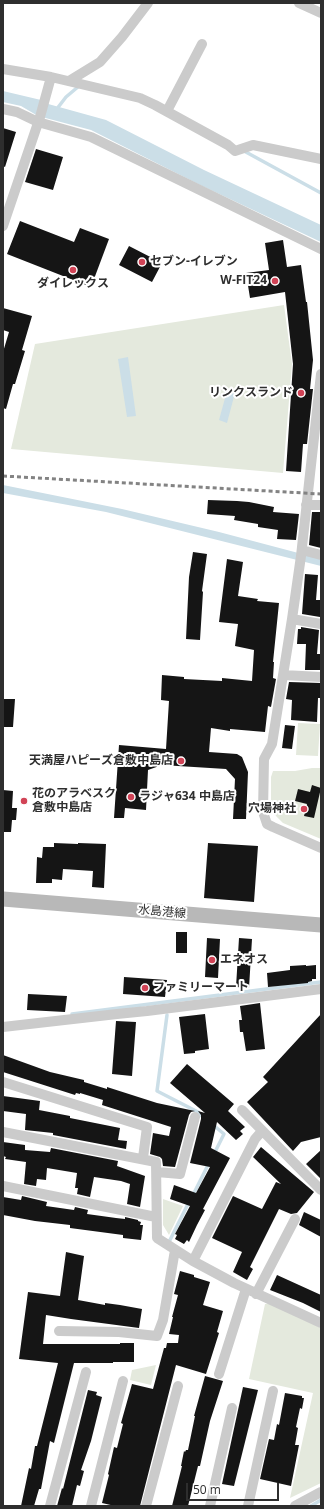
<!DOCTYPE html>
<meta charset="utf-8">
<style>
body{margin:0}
#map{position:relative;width:324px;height:1509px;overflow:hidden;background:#fff;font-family:"Open Sans",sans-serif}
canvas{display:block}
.frame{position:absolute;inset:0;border:4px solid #2e2e2e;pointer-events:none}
.scale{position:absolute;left:186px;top:1483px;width:93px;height:18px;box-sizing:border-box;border:2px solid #2e2e2e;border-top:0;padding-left:5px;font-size:12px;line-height:14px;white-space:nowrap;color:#2e2e2e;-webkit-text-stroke:3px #fff;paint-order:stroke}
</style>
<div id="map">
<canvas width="324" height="1509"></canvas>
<div class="frame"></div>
<div class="scale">50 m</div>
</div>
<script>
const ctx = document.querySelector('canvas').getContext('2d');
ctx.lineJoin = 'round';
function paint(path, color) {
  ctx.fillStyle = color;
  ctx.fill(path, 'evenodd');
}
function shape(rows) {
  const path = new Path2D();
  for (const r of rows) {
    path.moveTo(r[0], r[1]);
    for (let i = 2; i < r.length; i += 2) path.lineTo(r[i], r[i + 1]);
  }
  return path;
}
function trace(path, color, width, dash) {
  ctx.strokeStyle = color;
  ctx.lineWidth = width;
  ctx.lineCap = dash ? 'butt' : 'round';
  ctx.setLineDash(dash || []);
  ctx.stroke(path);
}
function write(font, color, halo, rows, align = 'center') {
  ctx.font = font + ' "Open Sans","Noto Sans JP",sans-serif';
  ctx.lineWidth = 4;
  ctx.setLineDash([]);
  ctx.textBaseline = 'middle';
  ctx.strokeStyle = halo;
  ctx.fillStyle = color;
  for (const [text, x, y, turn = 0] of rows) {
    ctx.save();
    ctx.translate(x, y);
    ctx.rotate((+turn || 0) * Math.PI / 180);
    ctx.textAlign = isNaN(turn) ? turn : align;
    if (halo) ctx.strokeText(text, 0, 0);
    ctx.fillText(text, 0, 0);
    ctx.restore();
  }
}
paint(shape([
 [284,305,292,364,283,473,11,449,35,344],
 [298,723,320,724,318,756,296,755],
 [312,768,321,768,321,839,283,823,276,816,271,806,271,777,273,771,295,771],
 [163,1199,183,1206,169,1235,163,1225],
 [271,1303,321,1328,321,1483,290,1498,313,1393,249,1379,265,1304],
 [156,1365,151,1385,130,1380,132,1370]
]), '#e4e9dd');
paint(shape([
 [3,91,41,100,41,102,106,120,204,170,321,225,321,242,198,184,91,130,38,116,21,106,3,102],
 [128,357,136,416,127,417,118,359],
 [227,391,235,393,227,423,219,420],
 [3,485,122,509,219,532,321,559,321,566,106,512,3,493]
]), '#cbdee7');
trace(shape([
 [56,110,66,97,79,86],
 [244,151,321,193],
 [72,1014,321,982],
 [167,1015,157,1091,198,1112,204,1118],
 [212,1124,224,1134,214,1154],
 [192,1197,209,1163],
 [169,1242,189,1202],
 [311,1506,321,1500]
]), '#cbdee7', 3.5);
paint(shape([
 [3,128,16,132,5,167,3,166],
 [36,149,63,157,53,190,25,182],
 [20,221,74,242,80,228,109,239,91,287,7,254],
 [283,240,287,267,301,265,306,302,307,302,313,360,310,389,313,389,307,444,303,444,301,472,286,471,293,364,285,292,250,298,246,273,269,270,265,243],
 [129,246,162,263,152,282,119,265],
 [3,308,32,316,22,350,25,351,15,384,13,384,6,409,3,408,3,352,9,332,3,330],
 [208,500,237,501,249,502,274,507,273,512,299,514,296,540,277,539,278,530,258,527,258,524,234,520,235,516,207,514],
 [312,512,321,512,321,548,309,545],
 [193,552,207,554,202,591,203,592,200,640,186,639,189,577],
 [227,559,243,562,238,596,258,599,257,601,279,603,273,662,274,662,273,678,276,679,271,707,268,706,265,732,230,729,230,731,211,728,209,752,237,754,242,757,248,772,246,819,233,819,235,779,226,769,162,765,148,770,146,810,125,808,124,818,114,818,119,745,166,749,169,701,161,700,162,675,184,677,184,679,222,681,222,678,252,681,254,650,235,646,238,624,219,622],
 [305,574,318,575,316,600,321,600,321,615,320,617,302,614],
 [301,627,319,630,317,654,321,654,321,670,305,670,306,644,297,644,298,629,301,629],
 [289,682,321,683,321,698,318,698,317,722,291,720,292,700,286,699],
 [3,699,15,699,13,727,3,727],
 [285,725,295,726,292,749,282,748],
 [312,785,321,788,314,818,304,816,307,804,295,801,298,789,310,792],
 [3,790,13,791,12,808,17,808,16,820,12,820,11,832,3,832],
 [54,843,78,844,78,843,106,844,104,888,92,887,93,871,63,869,62,880,52,879,52,883,36,883,37,857,42,858,43,847,54,847],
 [208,843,258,846,254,902,204,898],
 [176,932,187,932,187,953,176,953],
 [207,938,220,939,218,978,205,977],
 [239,938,252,939,249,988,236,987],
 [306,965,306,966,316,965,316,979,312,979,312,981,308,982,308,983,268,987,267,973,290,970,290,966],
 [124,977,167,980,165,997,123,994],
 [28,994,67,996,65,1012,27,1010],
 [260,1003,265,1049,246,1051,243,1032,240,1032,239,1020,242,1020,240,1006],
 [205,1014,209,1049,195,1051,195,1053,184,1054,179,1017],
 [321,1014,321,1137,301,1142,293,1151,247,1102,268,1082,263,1077],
 [116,1021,136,1022,132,1076,112,1074],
 [3,1055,50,1072,84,1080,84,1082,107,1089,107,1087,157,1103,195,1111,191,1112,189,1115,175,1167,163,1166,162,1159,160,1157,150,1154,153,1133,169,1136,171,1127,102,1105,103,1100,80,1093,80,1094,76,1093,75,1095,3,1072],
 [187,1064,234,1104,228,1111,245,1127,240,1131,243,1134,236,1140,217,1122,211,1148,230,1158,203,1209,205,1210,197,1225,189,1242,187,1240,184,1244,175,1239,177,1235,175,1234,190,1206,170,1199,174,1185,196,1193,210,1167,190,1163,201,1119,201,1115,198,1111,205,1113,170,1083],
 [3,1096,40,1101,39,1110,70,1116,70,1118,120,1128,118,1140,127,1141,126,1149,53,1135,53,1133,25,1130,26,1114,3,1111],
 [3,1142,25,1145,25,1150,50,1152,51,1148,118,1161,117,1166,145,1176,140,1207,127,1204,130,1184,121,1181,94,1177,90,1197,77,1194,78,1188,75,1188,77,1173,47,1168,46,1180,37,1179,36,1186,24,1184,26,1162,5,1159,6,1157,3,1156],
 [261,1147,314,1192,297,1213,291,1214,279,1209,250,1267,253,1269,247,1280,233,1272,242,1252,212,1238,233,1196,262,1209,276,1182,281,1184,253,1157],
 [321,1150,321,1179,306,1164],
 [22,1196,47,1202,46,1206,74,1210,75,1207,88,1210,87,1214,116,1218,125,1219,125,1217,138,1220,138,1221,141,1222,140,1225,143,1225,141,1240,123,1238,123,1235,70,1228,70,1225,35,1221,3,1215,3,1197,21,1200],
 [304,1212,321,1220,321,1237,299,1225],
 [66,1252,84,1256,78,1300,105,1305,105,1303,120,1305,142,1309,139,1328,71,1319,46,1315,43,1344,120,1344,120,1343,134,1343,134,1362,113,1362,113,1363,74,1363,54,1443,50,1441,41,1489,39,1489,34,1506,21,1506,29,1468,31,1469,35,1446,37,1446,58,1363,19,1359,28,1292,60,1296],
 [180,1271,194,1275,194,1277,210,1282,203,1305,223,1311,217,1332,219,1333,206,1374,176,1365,140,1506,115,1506,102,1503,109,1475,108,1474,114,1447,117,1448,123,1424,121,1423,132,1384,153,1389,164,1348,166,1348,167,1343,178,1343,179,1335,169,1334,173,1317,172,1317,178,1295,174,1294],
 [277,1275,321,1295,321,1312,303,1303,270,1290],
 [205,1376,223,1381,210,1421,200,1466,198,1466,188,1506,172,1506,182,1466,181,1466,184,1451,185,1452,186,1450,188,1450,195,1416,194,1416],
 [243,1387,258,1390,234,1486,222,1484],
 [88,1390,97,1392,96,1395,102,1397,91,1441,81,1470,84,1471,80,1486,77,1485,72,1506,57,1506,62,1488,63,1489],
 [285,1393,302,1396,302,1398,304,1398,302,1409,300,1408,296,1427,298,1428,295,1445,299,1445,291,1486,260,1479,269,1439,274,1440,277,1424,279,1425]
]), '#151515');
trace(shape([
 [299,3,321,13],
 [3,69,51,77,140,98,155,105,228,145,235,151,253,145,321,159],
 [69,81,100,62,122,37,148,3],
 [3,109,17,112,38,122,91,137,321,249],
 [167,111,202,44],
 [3,226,40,117,51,77],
 [321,374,301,556,292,619,272,744,264,759,263,812,267,824,273,827,321,848],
 [306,505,321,505],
 [302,550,321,555],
 [292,619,321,624],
 [283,675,321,677],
 [3,1027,117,1014,147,1011,321,989],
 [3,1082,147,1127,143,1158],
 [242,1110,321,1190],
 [3,1132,156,1162,157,1238,193,1261,234,1283,321,1323],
 [157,1172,180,1174,195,1117],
 [3,1186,156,1217],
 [193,1261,255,1139,262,1131],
 [256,1294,295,1219],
 [59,1331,119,1332,157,1336,163,1320,175,1250],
 [219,1374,246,1289],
 [50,1506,86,1372],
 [91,1506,123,1381],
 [146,1506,178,1386],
 [210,1506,232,1408],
 [248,1506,273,1391],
 [295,1506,321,1492]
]), '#cbcbcb', 10);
trace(shape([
 [3,899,321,925]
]), '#b8b8b8', 15);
trace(shape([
 [3,476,321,494]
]), '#838383', 3, [4, 3]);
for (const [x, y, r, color] of [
 [142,262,4,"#d14356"],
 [73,270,4,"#d14356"],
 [275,281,4,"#d14356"],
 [301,393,4,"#d14356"],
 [181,761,4,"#d14356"],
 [131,797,4,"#d14356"],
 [24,801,4,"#d14356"],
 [304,809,4,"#d14356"],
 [212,960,4,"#d14356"],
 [145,988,4,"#d14356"]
]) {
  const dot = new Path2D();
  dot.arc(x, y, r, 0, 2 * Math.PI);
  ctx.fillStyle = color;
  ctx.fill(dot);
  trace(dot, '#fff', 1.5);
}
write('bold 12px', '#2e2e2e', '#fff', [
 ["セブン-イレブン",150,262],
 ["W-FIT24",267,281,"right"],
 ["ダイレックス",73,284,"center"],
 ["リンクスランド",293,393,"right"],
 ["天満屋ハピーズ倉敷中島店",173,761,"right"],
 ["花のアラベスク",32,794],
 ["倉敷中島店",32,808],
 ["ラジャ634 中島店",139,797],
 ["穴場神社",296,809,"right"],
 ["エネオス",220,960],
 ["ファミリーマート",153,988]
], 'left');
write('12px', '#2e2e2e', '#fff', [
 ["水島港線",162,912,5]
]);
</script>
